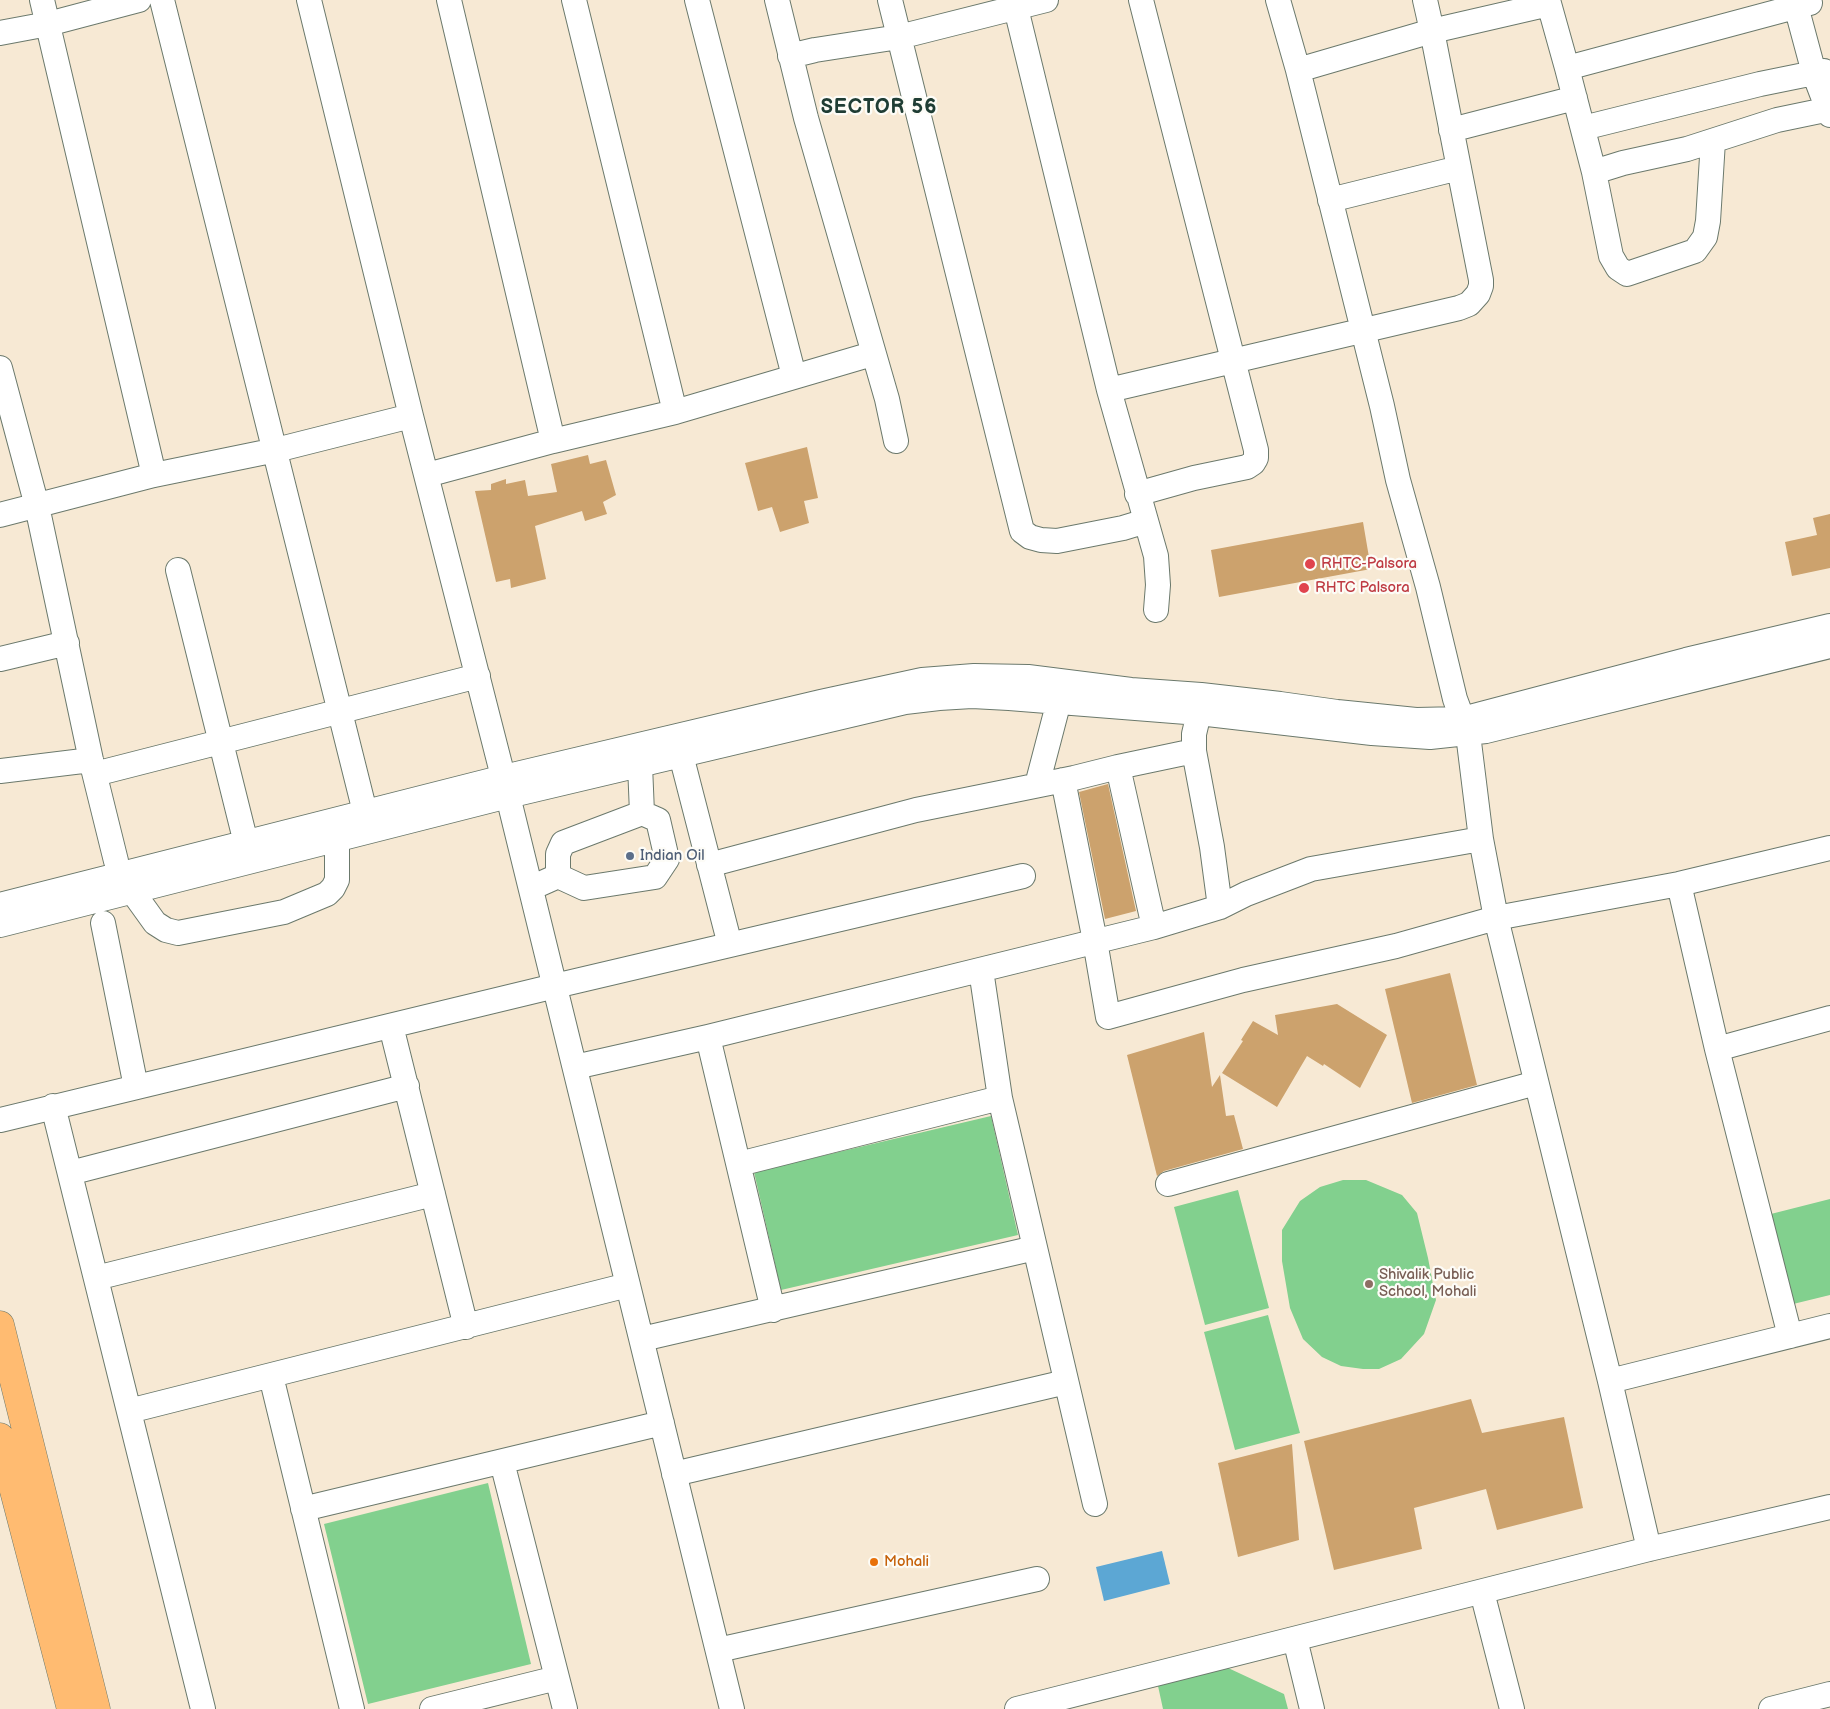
<!DOCTYPE html>
<style>
body{margin:0}
canvas{display:block;background:#f7e9d4}
</style>
<canvas width="1830" height="1709"></canvas>
<script>
const ctx = document.querySelector('canvas').getContext('2d');
ctx.lineJoin = 'round';
function paint(path, color) {
  ctx.fillStyle = color;
  ctx.fill(path, 'evenodd');
}
function shape(rows) {
  const path = new Path2D();
  for (const r of rows) {
    path.moveTo(r[0], r[1]);
    for (let i = 2; i < r.length; i += 2) path.lineTo(r[i], r[i + 1]);
  }
  return path;
}
function trace(path, color, width, dash) {
  ctx.strokeStyle = color;
  ctx.lineWidth = width;
  ctx.lineCap = dash ? 'butt' : 'round';
  ctx.setLineDash(dash || []);
  ctx.stroke(path);
}
function write(font, color, halo, rows, align = 'center') {
  ctx.font = font + ' "Balsamiq Sans",sans-serif';
  ctx.lineWidth = 4.5;
  ctx.setLineDash([]);
  ctx.textBaseline = 'middle';
  ctx.strokeStyle = halo;
  ctx.fillStyle = color;
  for (const [text, x, y, turn = 0] of rows) {
    ctx.save();
    ctx.translate(x, y);
    ctx.rotate((+turn || 0) * Math.PI / 180);
    ctx.textAlign = isNaN(turn) ? turn : align;
    if (halo) ctx.strokeText(text, 0, 0);
    ctx.fillText(text, 0, 0);
    ctx.restore();
  }
}
paint(shape([
 [991,1116,1018,1235,781,1290,754,1172],
 [1343,1180,1366,1180,1402,1195,1417,1213,1428,1258,1436,1300,1424,1334,1401,1359,1379,1369,1363,1369,1341,1366,1322,1357,1303,1339,1290,1308,1282,1261,1282,1230,1300,1201,1320,1187],
 [1238,1190,1269,1308,1205,1325,1174,1207],
 [1830,1199,1830,1295,1785,1306,1763,1216],
 [1268,1315,1300,1433,1235,1450,1204,1332],
 [488,1483,531,1664,368,1704,324,1524],
 [1226,1667,1284,1694,1288,1709,1163,1709,1158,1686]
]), '#82d08e');
paint(shape([
 [1162,1551,1170,1584,1104,1601,1096,1567]
]), '#5ca7d4');
paint(shape([
 [807,447,818,498,804,501,809,523,780,532,772,507,758,511,745,463],
 [588,455,590,464,606,460,616,495,603,502,607,514,585,521,582,511,535,526,546,579,511,588,510,579,496,582,475,491,491,490,491,484,506,479,506,484,525,480,528,496,557,492,551,464],
 [1830,514,1830,568,1792,576,1785,542,1817,535,1813,518],
 [1363,522,1371,569,1219,597,1211,550],
 [1108,784,1136,911,1105,919,1079,792],
 [1450,973,1477,1085,1412,1103,1385,989],
 [1337,1004,1387,1035,1360,1088,1324,1064,1323,1066,1307,1056,1277,1107,1222,1073,1243,1041,1241,1040,1253,1021,1278,1035,1275,1015],
 [1204,1032,1212,1087,1220,1075,1226,1116,1234,1115,1243,1149,1164,1171,1157,1176,1127,1055],
 [1471,1399,1482,1433,1564,1417,1583,1508,1497,1530,1486,1489,1414,1508,1422,1549,1334,1570,1304,1441],
 [1292,1444,1299,1540,1238,1557,1218,1463]
]), '#cca26d');
const minor = shape([
 [42,0,154,475],
 [162,0,365,812],
 [309,0,411,416,508,796,732,1709],
 [449,0,553,441],
 [574,0,675,412],
 [697,0,794,376],
 [777,0,806,118,887,399,896,441],
 [890,0,1022,531,1030,537,1041,540,1057,541,1123,528,1146,521],
 [1014,0,1109,390,1156,556,1158,585,1156,610],
 [1278,0,1298,70,1382,406,1398,480,1428,587,1455,699,1468,734,1481,839,1496,918,1610,1381,1649,1549],
 [1548,0,1567,68,1594,172,1611,256,1618,268,1627,274,1695,251,1705,237,1708,221,1713,141],
 [1796,6,1814,73,1830,115],
 [0,33,48,24,139,0],
 [790,56,815,50,899,37,1046,0],
 [1567,68,1810,3],
 [1298,70,1432,31,1549,4],
 [1583,128,1760,84,1824,71],
 [1451,130,1575,98],
 [1594,172,1623,163,1687,149,1777,120,1830,109],
 [1330,200,1459,168],
 [0,368,37,506,91,760,116,861],
 [1109,390,1459,308,1469,304,1478,294,1481,286,1481,280,1432,31,1425,0],
 [427,475,553,441,675,412,872,354],
 [1137,494,1194,478,1247,467,1253,463,1256,458,1256,450,1141,0],
 [0,515,154,475,276,450,411,416],
 [178,570,246,843],
 [0,659,67,643],
 [1201,697,1199,713,1194,734,1194,751,1212,847,1220,907],
 [681,755,730,945],
 [1118,767,1154,927],
 [0,771,91,760],
 [95,774,478,676],
 [1063,780,1095,941,1108,1017,1243,980,1396,946,1496,918,1679,884,1830,848],
 [1037,785,1059,701],
 [709,865,916,810,1074,778,1118,767,1194,751],
 [558,876,558,854,563,843,642,813],
 [1679,884,1717,1049,1790,1336],
 [531,888,558,876,584,888,655,877,667,859,658,820,642,813,640,765],
 [132,891,155,923,166,930,178,933,284,912,327,894,333,888,337,880,337,839],
 [0,905,504,777,821,702,922,680,974,676,1028,677,1131,690,1201,695,1280,704,1337,712,1416,720,1462,719,1686,660,1830,626],
 [103,923,136,1087],
 [0,925,508,796,905,702,939,698,972,696,1009,698,1199,713,1372,733,1430,737,1486,731,1830,646],
 [981,970,1000,1098,1095,1504],
 [391,1026,466,1327],
 [708,1037,773,1310],
 [1717,1049,1830,1018],
 [575,1067,708,1037,1154,927,1220,907,1246,894,1311,869,1481,839],
 [53,1106,203,1709],
 [0,1120,555,986,1023,876],
 [739,1164,1000,1098],
 [70,1173,407,1086],
 [1168,1184,1536,1083],
 [96,1278,433,1194],
 [642,1339,1035,1248],
 [271,1376,352,1709],
 [1610,1381,1830,1326],
 [129,1411,628,1285],
 [502,1462,565,1709],
 [674,1474,1066,1382],
 [303,1509,662,1423],
 [1482,1592,1512,1709],
 [1295,1639,1312,1709],
 [718,1650,1037,1579],
 [432,1709,557,1678],
 [1017,1709,1649,1549,1830,1507],
 [1771,1709,1830,1694]
]);
const highway = shape([
 [0,1325,96,1709],
 [0,1437,71,1709]
]);
trace(minor, '#6b796c', 26);
trace(highway, '#6b796c', 29);
trace(minor, '#fff', 24);
trace(highway, '#ffbb71', 28);
for (const [x, y, r, color] of [
 [1310,564,6,"#e0444e"],
 [1304,588,6,"#e0444e"],
 [630,856,5,"#5c6f8a"],
 [1369,1284,5,"#8d6e63"],
 [874,1562,5,"#e8710a"]
]) {
  const dot = new Path2D();
  dot.arc(x, y, r, 0, 2 * Math.PI);
  ctx.fillStyle = color;
  ctx.fill(dot);
  trace(dot, '#fdfcf7', 2);
}
write('15px', '#be3a42', '#fdfcf7', [
 ["RHTC-Palsora",1321,564],
 ["RHTC Palsora",1315,588]
], 'left');
write('15px', '#4e5e75', '#fdfcf7', [
 ["Indian Oil",640,856]
], 'left');
write('15px', '#785e54', '#fdfcf7', [
 ["Shivalik Public",1379,1275],
 ["School, Mohali",1379,1292]
], 'left');
write('15px', '#c56008', '#fdfcf7', [
 ["Mohali",884,1562]
], 'left');
ctx.letterSpacing = '1px';
write('bold 20px', '#1f3d34', '#fdfcf7', [
 ["SECTOR 56",879,108]
]);
ctx.letterSpacing = '0px';
</script>
